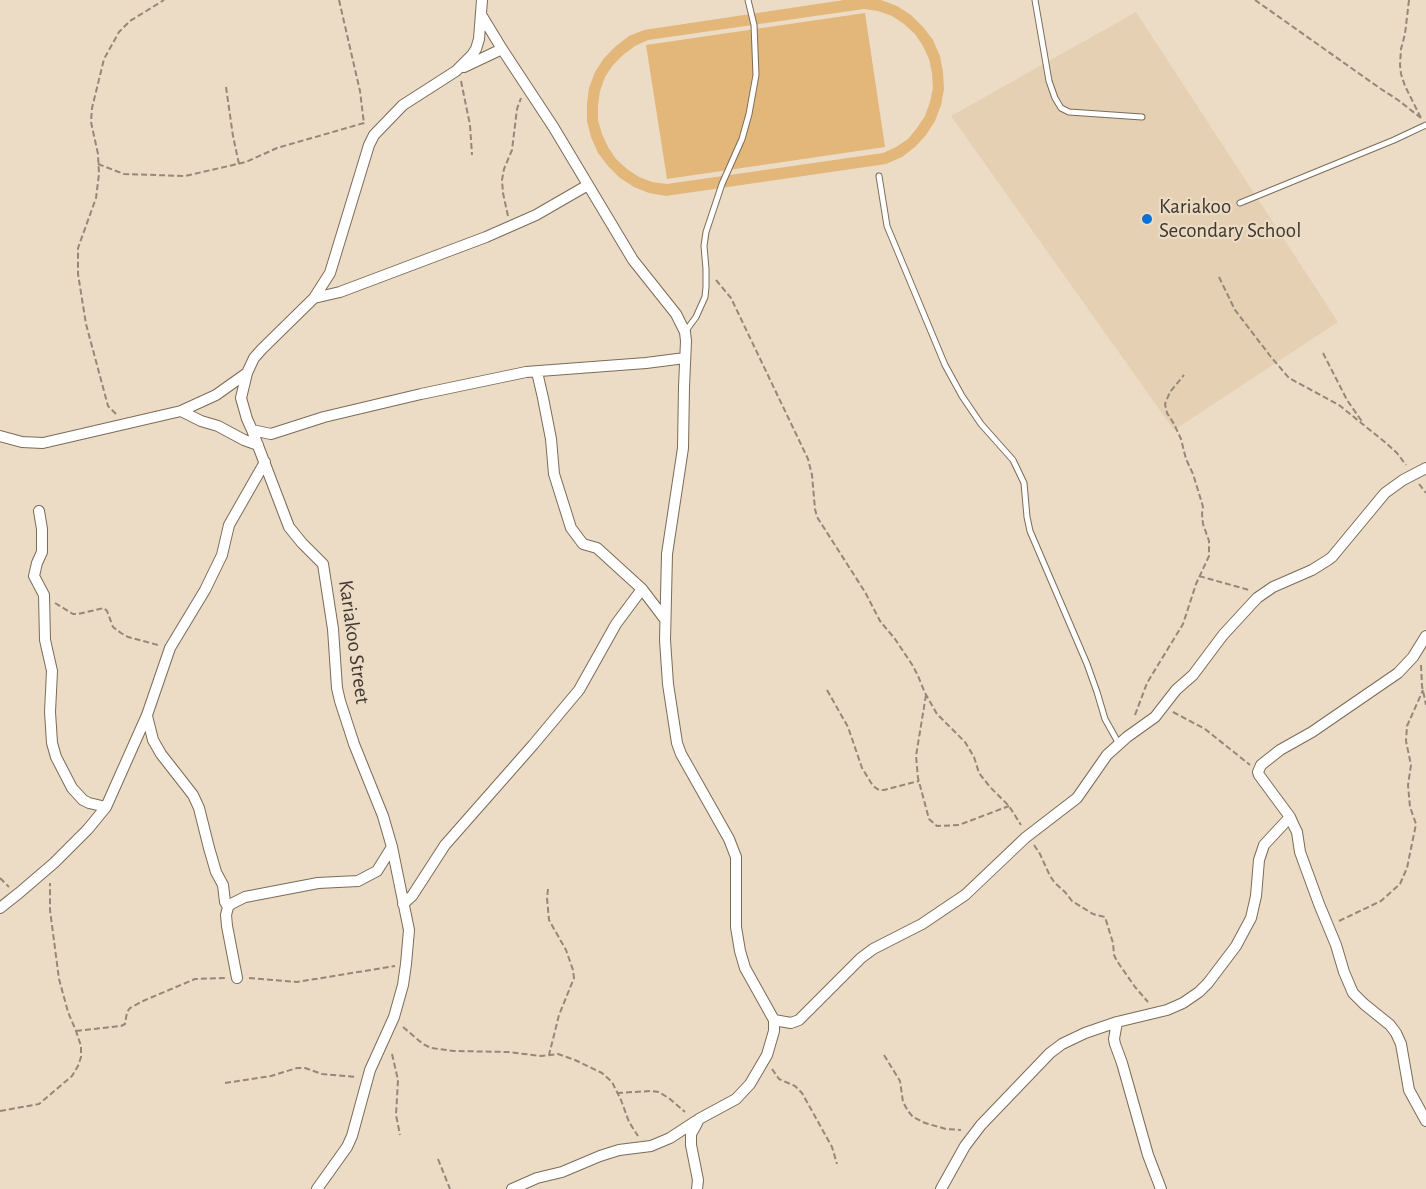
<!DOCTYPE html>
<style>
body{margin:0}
canvas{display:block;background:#ecdbc5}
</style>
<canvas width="1426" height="1189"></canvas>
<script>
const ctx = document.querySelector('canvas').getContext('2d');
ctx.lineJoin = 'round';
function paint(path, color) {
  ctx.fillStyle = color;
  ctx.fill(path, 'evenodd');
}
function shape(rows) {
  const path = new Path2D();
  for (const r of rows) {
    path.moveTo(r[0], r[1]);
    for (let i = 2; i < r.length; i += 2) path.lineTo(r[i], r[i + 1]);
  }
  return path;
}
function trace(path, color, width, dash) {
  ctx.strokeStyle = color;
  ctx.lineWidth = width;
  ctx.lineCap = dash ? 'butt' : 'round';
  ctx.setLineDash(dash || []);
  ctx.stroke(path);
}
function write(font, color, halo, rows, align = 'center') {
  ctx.font = font + ' "Alegreya Sans",sans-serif';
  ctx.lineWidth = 4.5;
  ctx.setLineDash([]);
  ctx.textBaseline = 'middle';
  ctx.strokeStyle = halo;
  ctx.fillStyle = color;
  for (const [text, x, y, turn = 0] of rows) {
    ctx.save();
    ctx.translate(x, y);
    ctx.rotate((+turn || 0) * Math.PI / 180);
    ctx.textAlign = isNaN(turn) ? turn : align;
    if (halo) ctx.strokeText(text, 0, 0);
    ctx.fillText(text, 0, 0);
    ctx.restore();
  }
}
paint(shape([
 [1136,12,1338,322,1174,430,951,116]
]), '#e5d0b3');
paint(shape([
 [844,0,881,0,897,6,911,15,923,27,933,40,940,56,943,72,944,89,941,105,935,121,926,135,915,147,902,157,886,164,666,196,649,193,634,187,620,178,608,166,598,153,591,137,587,121,587,104,589,88,595,72,604,58,616,46,629,36,644,30],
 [864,9,878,11,892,16,904,24,915,34,923,46,929,59,932,73,933,88,930,102,925,116,917,128,908,139,896,147,883,153,667,184,652,182,639,177,627,169,616,159,608,147,602,134,598,120,598,105,600,91,605,77,613,65,623,55,635,46,648,40],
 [865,13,885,147,667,179,646,45]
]), '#e3b77a');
const lane = shape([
 [1035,0,1049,81,1055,98,1061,108,1069,112,1142,117],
 [879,176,887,226,945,365,962,396,981,424,1013,460,1024,483,1027,517,1030,531,1087,664,1097,692,1105,719,1119,744],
 [1240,203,1394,140,1426,125],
 [685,332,696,317,705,297,706,287,706,269,704,246,706,232,722,184,742,139,749,114,756,75,754,25,748,0]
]);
const street = shape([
 [482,16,502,49,554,128,633,260,676,314,685,332,686,341,684,387,683,448,667,554,665,640,668,684,677,743,681,754,729,839,736,857,736,927,740,951,745,968,774,1020,774,1031,767,1055,750,1084,736,1099,699,1119,695,1127,691,1134,691,1145,698,1180,697,1189],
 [464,67,502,49],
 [314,298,340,292,486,237,536,215,588,185],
 [537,372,543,398,551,439,554,474,571,528,583,544,597,548,642,589,664,618],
 [181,411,201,421,218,426,244,440,258,445],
 [252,430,271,434,324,417,421,394,526,372,646,363,685,358],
 [0,436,22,442,43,443,181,411,216,395,247,373],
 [39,511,42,529,42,552,37,563,34,576,44,595,45,640,52,671,50,712,52,743,56,757,72,788,83,800,89,803,106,807],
 [1426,636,1413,657,1398,673,1312,732,1280,750,1261,765,1258,772,1259,775,1290,817,1294,826,1297,832,1300,852,1319,904,1336,945,1344,972,1353,993,1364,1004,1390,1025,1396,1033,1401,1044,1409,1090,1426,1121],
 [147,716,153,740,161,754,193,795,199,808,209,848,216,872,223,885,225,902,228,907],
 [403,904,412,896,445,845,533,745,579,690,616,624,642,589],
 [0,908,19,893,54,863,88,829,106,807,147,715,170,648,205,590,222,555,229,525,265,462],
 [237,978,227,926,226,915,228,907,231,904,245,897,318,883,358,881,377,871,392,847],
 [774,1020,791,1023,799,1020,861,958,873,949,922,924,965,895,1025,838,1077,798,1107,755,1127,737,1155,717,1176,690,1193,675,1223,635,1257,598,1273,587,1312,570,1328,560,1332,557,1385,493,1403,480,1426,468],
 [1117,1022,1114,1039,1115,1044,1122,1063,1148,1155,1161,1189],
 [317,1189,347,1147,352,1136,370,1070,394,1017,403,985,406,964,409,930,392,847,383,816,354,744,340,701,337,688,333,629,323,564,302,543,289,527,252,430,247,419,241,398,247,373,254,358,262,349,314,298,330,273,369,145,374,135,403,105,456,71,472,55,476,49,479,39,482,0],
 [512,1189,537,1178,562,1172,600,1156,619,1150,651,1146,670,1138,696,1121],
 [941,1189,965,1146,981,1125,1050,1053,1062,1044,1085,1033,1117,1022,1167,1010,1183,1003,1199,992,1208,983,1236,946,1251,918,1256,896,1259,860,1264,845,1290,817]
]);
trace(lane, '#7b6c58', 7);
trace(street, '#7b6c58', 12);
trace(shape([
 [339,0,360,91,364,124],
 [1255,0,1381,89,1398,100,1421,118],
 [1409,0,1405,34,1401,49,1400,65,1401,74,1405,86,1421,118],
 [461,81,470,125,472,155],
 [226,87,233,136,239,164],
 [98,164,124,174,185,176,246,162,277,148,364,123],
 [508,216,503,193,502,180,504,169,512,150,517,109,521,98],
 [1219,277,1235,310,1271,357,1289,378,1339,405,1386,443,1397,453,1406,465],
 [716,280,731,298,808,459,812,475,815,509,817,517,865,592,880,621,895,639,913,666,918,676,925,693,937,714,965,742,974,757,979,773,990,787,1009,806,1021,825],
 [1323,353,1347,400,1363,423],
 [116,414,108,406,86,324,78,274,78,248,96,198,99,174,98,154,91,122,92,108,104,59,119,32,130,21,164,0],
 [1419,484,1426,493],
 [1199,576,1249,590],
 [55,603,73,614,78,614,104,608,107,611,113,627,121,633,128,637,158,645],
 [1421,665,1422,686,1426,705],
 [827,690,848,727,862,768,873,786,879,790,884,790,919,781],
 [926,695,916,756,918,778,929,819,937,826,959,825,1009,806],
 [1173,712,1205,729,1250,765],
 [1135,715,1147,683,1183,624,1196,584,1209,556,1209,541,1203,524,1202,514,1203,507,1201,500,1193,474,1186,459,1181,439,1174,424,1167,413,1165,404,1170,392,1184,375],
 [1034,845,1040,854,1050,876,1055,883,1065,892,1072,901,1093,914,1105,917,1113,943,1114,955,1117,961,1135,987,1148,1002],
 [0,878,9,887],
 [548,889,547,898,549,920,566,950,573,970,574,978,559,1015,549,1055],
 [1339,921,1381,901,1400,884,1407,868,1416,824,1410,807,1408,785,1411,765,1406,741,1407,726,1423,690],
 [249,978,297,982,395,966],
 [403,1027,423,1044,431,1048,454,1051,508,1052,541,1056,558,1054,575,1060,602,1073,612,1082,621,1100,629,1122,638,1136],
 [76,1031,121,1026,125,1024,127,1012,130,1008,143,1001,195,979,225,978],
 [392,1054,398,1080,396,1115,400,1135],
 [884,1055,900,1081,903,1102,908,1111,913,1117,925,1123,946,1129,961,1130],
 [772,1069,779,1079,795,1086,802,1093,832,1147,837,1164],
 [225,1083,271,1076,297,1068,305,1068,322,1074,356,1077],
 [617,1093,651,1091,659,1092,670,1099,685,1112],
 [0,1111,39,1104,72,1076,78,1066,81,1057,81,1046,76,1031,68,1012,59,979,50,910,50,883],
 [438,1159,450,1189]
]), '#948879', 2, [6, 3]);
trace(lane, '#fff', 5);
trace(street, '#fff', 10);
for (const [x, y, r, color] of [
 [1147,219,6,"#0672d9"]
]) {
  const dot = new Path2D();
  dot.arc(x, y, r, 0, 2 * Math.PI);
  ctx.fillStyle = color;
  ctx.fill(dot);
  trace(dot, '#ecdbc5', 2);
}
write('21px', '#3f382f', '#ecdbc5', [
 ["Kariakoo",1159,207],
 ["Secondary School",1159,231]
], 'left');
write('21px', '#3f382f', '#ecdbc5', [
 ["Kariakoo Street",354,642,82]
]);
</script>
